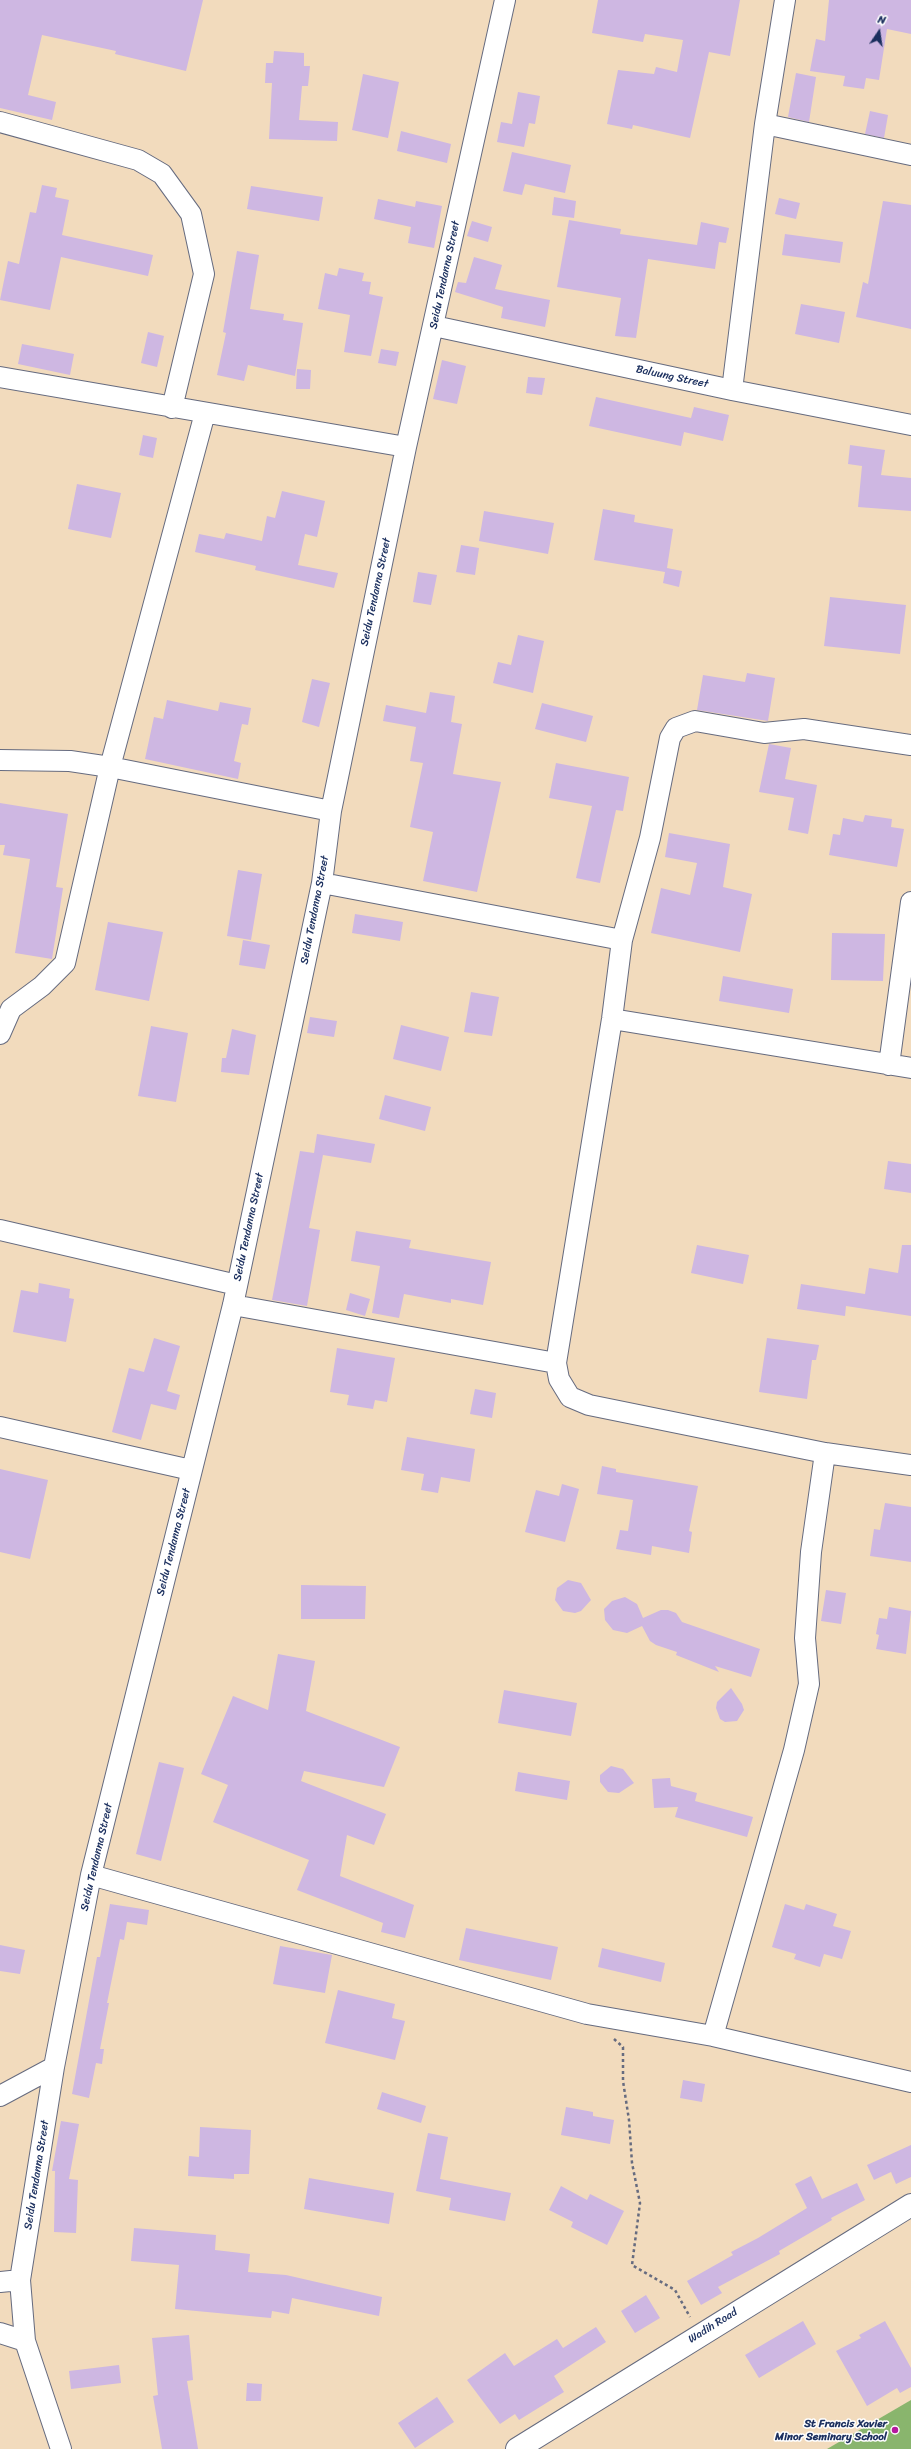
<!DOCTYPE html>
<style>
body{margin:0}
#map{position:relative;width:911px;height:2449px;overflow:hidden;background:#f2dbbd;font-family:Sriracha,sans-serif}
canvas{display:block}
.north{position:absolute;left:859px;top:12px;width:40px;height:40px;-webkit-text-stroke:3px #fff;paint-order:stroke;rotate:13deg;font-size:11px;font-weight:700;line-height:16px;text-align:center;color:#1b2f5e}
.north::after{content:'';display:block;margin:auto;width:14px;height:18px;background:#1b2f5e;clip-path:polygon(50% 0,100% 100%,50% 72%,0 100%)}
</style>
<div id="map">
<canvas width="911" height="2449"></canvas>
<div class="north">N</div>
</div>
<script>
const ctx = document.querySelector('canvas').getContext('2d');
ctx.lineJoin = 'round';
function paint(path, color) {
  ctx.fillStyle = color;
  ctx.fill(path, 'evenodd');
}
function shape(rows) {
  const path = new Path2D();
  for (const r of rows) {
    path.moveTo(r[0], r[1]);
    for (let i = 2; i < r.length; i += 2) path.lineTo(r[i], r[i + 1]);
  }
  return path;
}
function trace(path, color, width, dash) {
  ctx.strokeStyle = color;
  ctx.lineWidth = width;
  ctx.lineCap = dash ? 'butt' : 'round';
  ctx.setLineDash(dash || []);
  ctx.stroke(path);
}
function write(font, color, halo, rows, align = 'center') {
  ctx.font = font + ' Sriracha,sans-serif';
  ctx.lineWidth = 3;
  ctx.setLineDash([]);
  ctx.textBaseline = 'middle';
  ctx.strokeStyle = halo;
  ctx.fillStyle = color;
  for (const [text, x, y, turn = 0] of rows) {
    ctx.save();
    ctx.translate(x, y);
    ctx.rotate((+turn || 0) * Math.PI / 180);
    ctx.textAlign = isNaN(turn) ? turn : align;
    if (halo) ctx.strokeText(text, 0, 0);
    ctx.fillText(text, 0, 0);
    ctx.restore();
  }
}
paint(shape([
 [911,2400,911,2449,827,2449]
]), '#89b56d');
paint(shape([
 [0,0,203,0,186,71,115,54,116,51,42,35,28,95,56,102,52,120,0,108],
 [598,0,740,0,730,56,709,52,690,138,633,125,632,129,607,124,618,70,654,74,656,67,677,72,683,40,645,34,643,42,592,33],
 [829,0,911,0,911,34,887,29,879,80,866,78,864,89,843,86,845,76,810,71,816,39,825,41],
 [274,51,304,53,304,66,310,66,308,86,302,86,299,120,338,122,337,141,269,139,272,83,265,83,266,63,273,63],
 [796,73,816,77,809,122,788,117],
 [363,74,399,82,388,138,352,130],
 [518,92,540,96,535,124,529,123,524,147,497,142,501,122,512,124],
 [870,111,888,115,884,138,865,134],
 [401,131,451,144,447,163,397,151],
 [512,152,571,165,565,193,525,184,522,195,503,191],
 [42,185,57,188,55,197,69,200,62,235,153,255,148,276,61,257,50,310,0,300,8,261,19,264,30,212,36,213],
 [251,186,323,197,319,221,247,209],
 [554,197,576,201,574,218,552,215],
 [779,198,800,203,796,219,775,214],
 [378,199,415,207,416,201,442,206,434,248,408,243,411,227,374,219],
 [883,201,911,205,911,329,856,317,863,282,868,284],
 [569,220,621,229,620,234,697,245,701,222,729,228,726,243,719,242,715,269,648,259,636,338,615,336,621,298,557,287],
 [472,221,492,227,488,242,467,236],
 [785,234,843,242,840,263,782,255],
 [237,251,259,255,250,309,284,314,283,320,303,323,295,376,248,365,244,381,217,375,226,333,223,332],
 [474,257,502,265,495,289,550,300,545,327,501,318,503,307,455,292,458,282,466,283],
 [339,268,364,273,362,281,371,282,369,294,383,297,371,356,344,352,350,315,318,309,325,273,337,276],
 [801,304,845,312,839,343,795,334],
 [148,332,164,336,157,367,141,363],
 [22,344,74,354,70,375,18,364],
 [381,349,399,352,396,366,378,363],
 [442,360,466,366,457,404,433,399],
 [297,369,311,370,310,389,296,389],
 [528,377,545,378,542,395,526,393],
 [596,397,691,418,694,407,729,415,723,441,684,432,681,446,589,426],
 [143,435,157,438,153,458,139,455],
 [850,445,885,450,881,475,911,478,911,511,858,507,862,466,848,464],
 [77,484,121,493,111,538,68,529],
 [282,491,325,501,317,537,305,534,298,565,338,573,334,588,255,570,256,566,195,552,199,534,224,539,226,533,262,541,267,516,275,518],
 [603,509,635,515,634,522,673,529,667,568,682,571,679,587,663,583,665,572,594,560],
 [484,511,554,523,548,554,479,541],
 [461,545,479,548,475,575,456,572],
 [418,572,437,575,431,605,413,602],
 [830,597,906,605,900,654,824,646],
 [518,635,544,641,533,693,493,683,498,662,511,665],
 [747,673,775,678,768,721,697,710,703,675,745,682],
 [312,679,330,683,319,727,302,722],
 [430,692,455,696,451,722,462,724,453,774,501,782,477,892,423,881,433,832,410,827,423,763,410,761,416,727,383,721,386,705,426,713],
 [167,700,218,711,220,702,251,708,248,725,242,724,234,761,241,763,238,779,145,759,154,717,163,719],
 [542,703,593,716,586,742,535,729],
 [769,744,791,748,785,779,817,785,808,834,788,830,794,798,759,792],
 [556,763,629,777,623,811,616,810,600,883,576,878,592,806,549,798],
 [0,803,68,814,56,887,63,888,52,959,15,953,30,859,3,855,5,845,0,845],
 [865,815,892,819,891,827,904,829,897,867,829,855,833,834,840,835,843,818,863,822],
 [669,833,730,844,723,887,752,894,740,952,651,933,661,888,690,895,697,863,665,857],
 [238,870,262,874,251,940,227,936],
 [355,914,403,922,400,941,352,933],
 [108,922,163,932,149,1001,95,990],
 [832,933,885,934,883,981,831,980],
 [243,940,270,945,265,969,239,965],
 [723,976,793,989,789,1013,719,1001],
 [471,992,499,997,492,1036,464,1032],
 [310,1017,337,1021,334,1037,307,1033],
 [401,1025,449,1037,441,1071,393,1059],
 [151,1026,188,1033,176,1102,138,1096],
 [232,1029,256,1035,249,1075,221,1072,222,1058,226,1058],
 [385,1095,431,1107,425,1131,379,1119],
 [317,1134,375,1144,371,1163,323,1155,309,1228,320,1230,307,1306,272,1300,300,1151,314,1153],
 [888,1161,911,1164,911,1193,884,1189],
 [356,1231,411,1240,409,1248,491,1262,483,1305,451,1299,451,1303,404,1294,399,1318,372,1313,380,1266,351,1261],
 [697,1245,749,1255,743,1284,691,1273],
 [902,1245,911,1245,911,1316,846,1306,845,1316,797,1309,801,1284,865,1294,869,1268,898,1273],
 [39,1283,70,1289,69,1298,74,1299,66,1342,13,1332,21,1290,38,1293],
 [350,1293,370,1299,365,1316,346,1310],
 [154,1338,180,1346,167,1391,180,1395,176,1410,151,1404,141,1440,112,1432,129,1368,144,1372],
 [767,1338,819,1345,816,1360,812,1360,807,1399,759,1392],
 [337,1348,395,1358,387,1402,375,1400,373,1409,347,1405,349,1395,330,1392],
 [475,1389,496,1393,492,1418,470,1414],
 [407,1437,475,1449,470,1482,441,1477,438,1493,421,1490,424,1474,401,1470],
 [602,1466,616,1469,616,1472,698,1486,689,1531,692,1532,689,1553,652,1546,651,1555,616,1549,620,1530,628,1531,633,1500,597,1494],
 [0,1469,48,1480,30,1559,0,1552],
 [562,1484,579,1489,565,1542,525,1532,536,1490,559,1496],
 [885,1503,911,1507,911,1562,870,1556,874,1529,880,1530],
 [568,1580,581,1583,591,1600,581,1611,575,1613,563,1611,555,1600,557,1588],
 [301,1585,366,1586,365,1619,301,1619],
 [826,1590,846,1593,841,1624,821,1621],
 [625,1597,637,1604,643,1618,661,1610,668,1610,676,1613,682,1622,760,1649,751,1677,715,1666,719,1672,676,1655,677,1652,656,1645,650,1641,642,1626,627,1633,613,1630,605,1620,604,1609,612,1601],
 [889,1607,911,1611,906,1654,876,1649,879,1635,876,1634,879,1618,887,1619],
 [278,1654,315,1661,306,1711,400,1747,384,1787,304,1771,301,1781,386,1814,374,1845,347,1835,340,1876,414,1905,405,1938,381,1932,383,1923,297,1890,309,1860,213,1822,228,1785,201,1774,233,1696,268,1710],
 [731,1688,742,1704,744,1710,737,1721,725,1722,720,1719,716,1708,717,1702],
 [504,1690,577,1703,571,1736,498,1723],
 [159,1762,184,1768,161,1861,136,1854],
 [611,1766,623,1769,634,1783,619,1793,608,1792,600,1782,600,1775],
 [518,1772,570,1781,567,1800,515,1791],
 [670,1778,671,1786,697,1793,695,1801,753,1817,747,1837,675,1817,678,1807,654,1808,652,1779],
 [110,1904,149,1910,147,1925,127,1922,124,1940,120,1939,107,2003,109,2003,100,2049,104,2049,102,2064,96,2063,89,2098,72,2094,97,1957,100,1957],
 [785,1904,804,1910,806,1904,837,1914,833,1926,851,1931,842,1959,824,1954,820,1967,794,1959,796,1954,772,1947],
 [466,1928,558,1947,551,1980,459,1960],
 [0,1945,25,1950,20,1974,0,1971],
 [280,1946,332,1955,325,1993,273,1984],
 [602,1948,665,1963,661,1982,598,1967],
 [338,1990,395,2004,392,2018,405,2021,395,2060,325,2043],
 [683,2080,705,2084,702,2102,680,2098],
 [382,2092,426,2106,421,2123,377,2109],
 [566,2107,593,2112,593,2116,614,2120,610,2144,561,2135],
 [61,2121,79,2124,69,2179,78,2180,76,2233,54,2232,55,2171,52,2171],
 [200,2127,251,2130,249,2174,234,2174,234,2179,188,2176,189,2156,199,2157],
 [428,2133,448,2137,440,2179,511,2193,505,2221,449,2210,451,2198,416,2191],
 [911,2145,911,2177,896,2184,891,2172,874,2180,867,2165],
 [811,2176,822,2199,857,2183,865,2200,831,2218,832,2220,779,2251,780,2254,718,2287,722,2293,701,2305,687,2281,733,2255,731,2252,758,2238,807,2208,795,2184],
 [309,2178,394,2193,389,2224,304,2209],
 [561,2186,587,2200,590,2194,624,2211,607,2245,571,2227,573,2222,549,2210],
 [134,2228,216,2235,215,2250,250,2254,248,2272,286,2275,382,2297,379,2316,292,2298,289,2314,272,2311,271,2318,175,2309,179,2265,131,2261],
 [646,2295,660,2318,635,2333,621,2311],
 [803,2321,816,2344,759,2378,745,2355],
 [885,2321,911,2368,911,2387,900,2393,897,2388,867,2406,836,2351,861,2338,859,2335],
 [596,2327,606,2342,554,2376,564,2392,519,2420,515,2414,500,2424,467,2380,505,2353,514,2366,557,2339,563,2348],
 [189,2335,193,2380,187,2381,198,2449,162,2449,153,2396,158,2395,152,2338],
 [119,2365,121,2383,71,2389,69,2371],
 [247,2383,262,2384,261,2401,246,2401],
 [437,2397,454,2422,415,2448,398,2423]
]), '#ceb7e2');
const minor = shape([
 [0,122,138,160,162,174,191,214,204,274,172,408],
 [765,124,911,155],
 [434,326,732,390,911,425],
 [0,377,406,447],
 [732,390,765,124,785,0],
 [911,745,804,729,764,733,695,721,676,728,670,738,650,838,622,940,612,1019,556,1363,559,1379,570,1397,589,1405,825,1453,911,1465],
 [0,760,70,761,110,767,331,811],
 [322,883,622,940],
 [612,1019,911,1068],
 [0,1034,11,1009,42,986,65,963,110,767,205,413],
 [889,1065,911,902],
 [0,1230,237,1285],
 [233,1305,556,1363],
 [0,1427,191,1470],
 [91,1875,587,2014,713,2036,911,2082],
 [713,2036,794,1750,809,1684,805,1638,811,1552,825,1453],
 [0,2096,54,2067],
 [0,2282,20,2280],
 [0,2333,25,2341],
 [61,2449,25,2341,20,2280,54,2067,91,1875,233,1305,322,883,331,811,406,447,505,0]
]);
const tertiary = shape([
 [517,2449,911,2205]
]);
trace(minor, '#666b7f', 22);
trace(tertiary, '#666b7f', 24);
trace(shape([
 [614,2039,623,2047,623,2081,629,2120,632,2163,640,2203,632,2265,675,2290,690,2317]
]), '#666b7f', 2.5, [3, 3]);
trace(minor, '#fff', 20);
trace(tertiary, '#fff', 22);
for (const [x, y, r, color] of [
 [895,2430,4,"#b5179e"]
]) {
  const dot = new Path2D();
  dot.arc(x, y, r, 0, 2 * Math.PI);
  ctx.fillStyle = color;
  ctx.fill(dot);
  trace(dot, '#fff', 1.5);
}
write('11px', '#1b2f5e', '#fff', [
 ["Seidu Tendanna Street",445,275,-78],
 ["Baluung Street",672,377,12],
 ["Seidu Tendanna Street",376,592,-78],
 ["Seidu Tendanna Street",315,910,-79],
 ["Seidu Tendanna Street",249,1227,-78],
 ["Seidu Tendanna Street",174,1542,-76],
 ["Seidu Tendanna Street",97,1857,-77],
 ["Seidu Tendanna Street",37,2175,-81],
 ["Wadih Road",713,2326,-32]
]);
write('bold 11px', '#1b2f5e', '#fff', [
 ["St Francis Xavier",887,2424],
 ["Minor Seminary School",887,2437]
], 'right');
</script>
